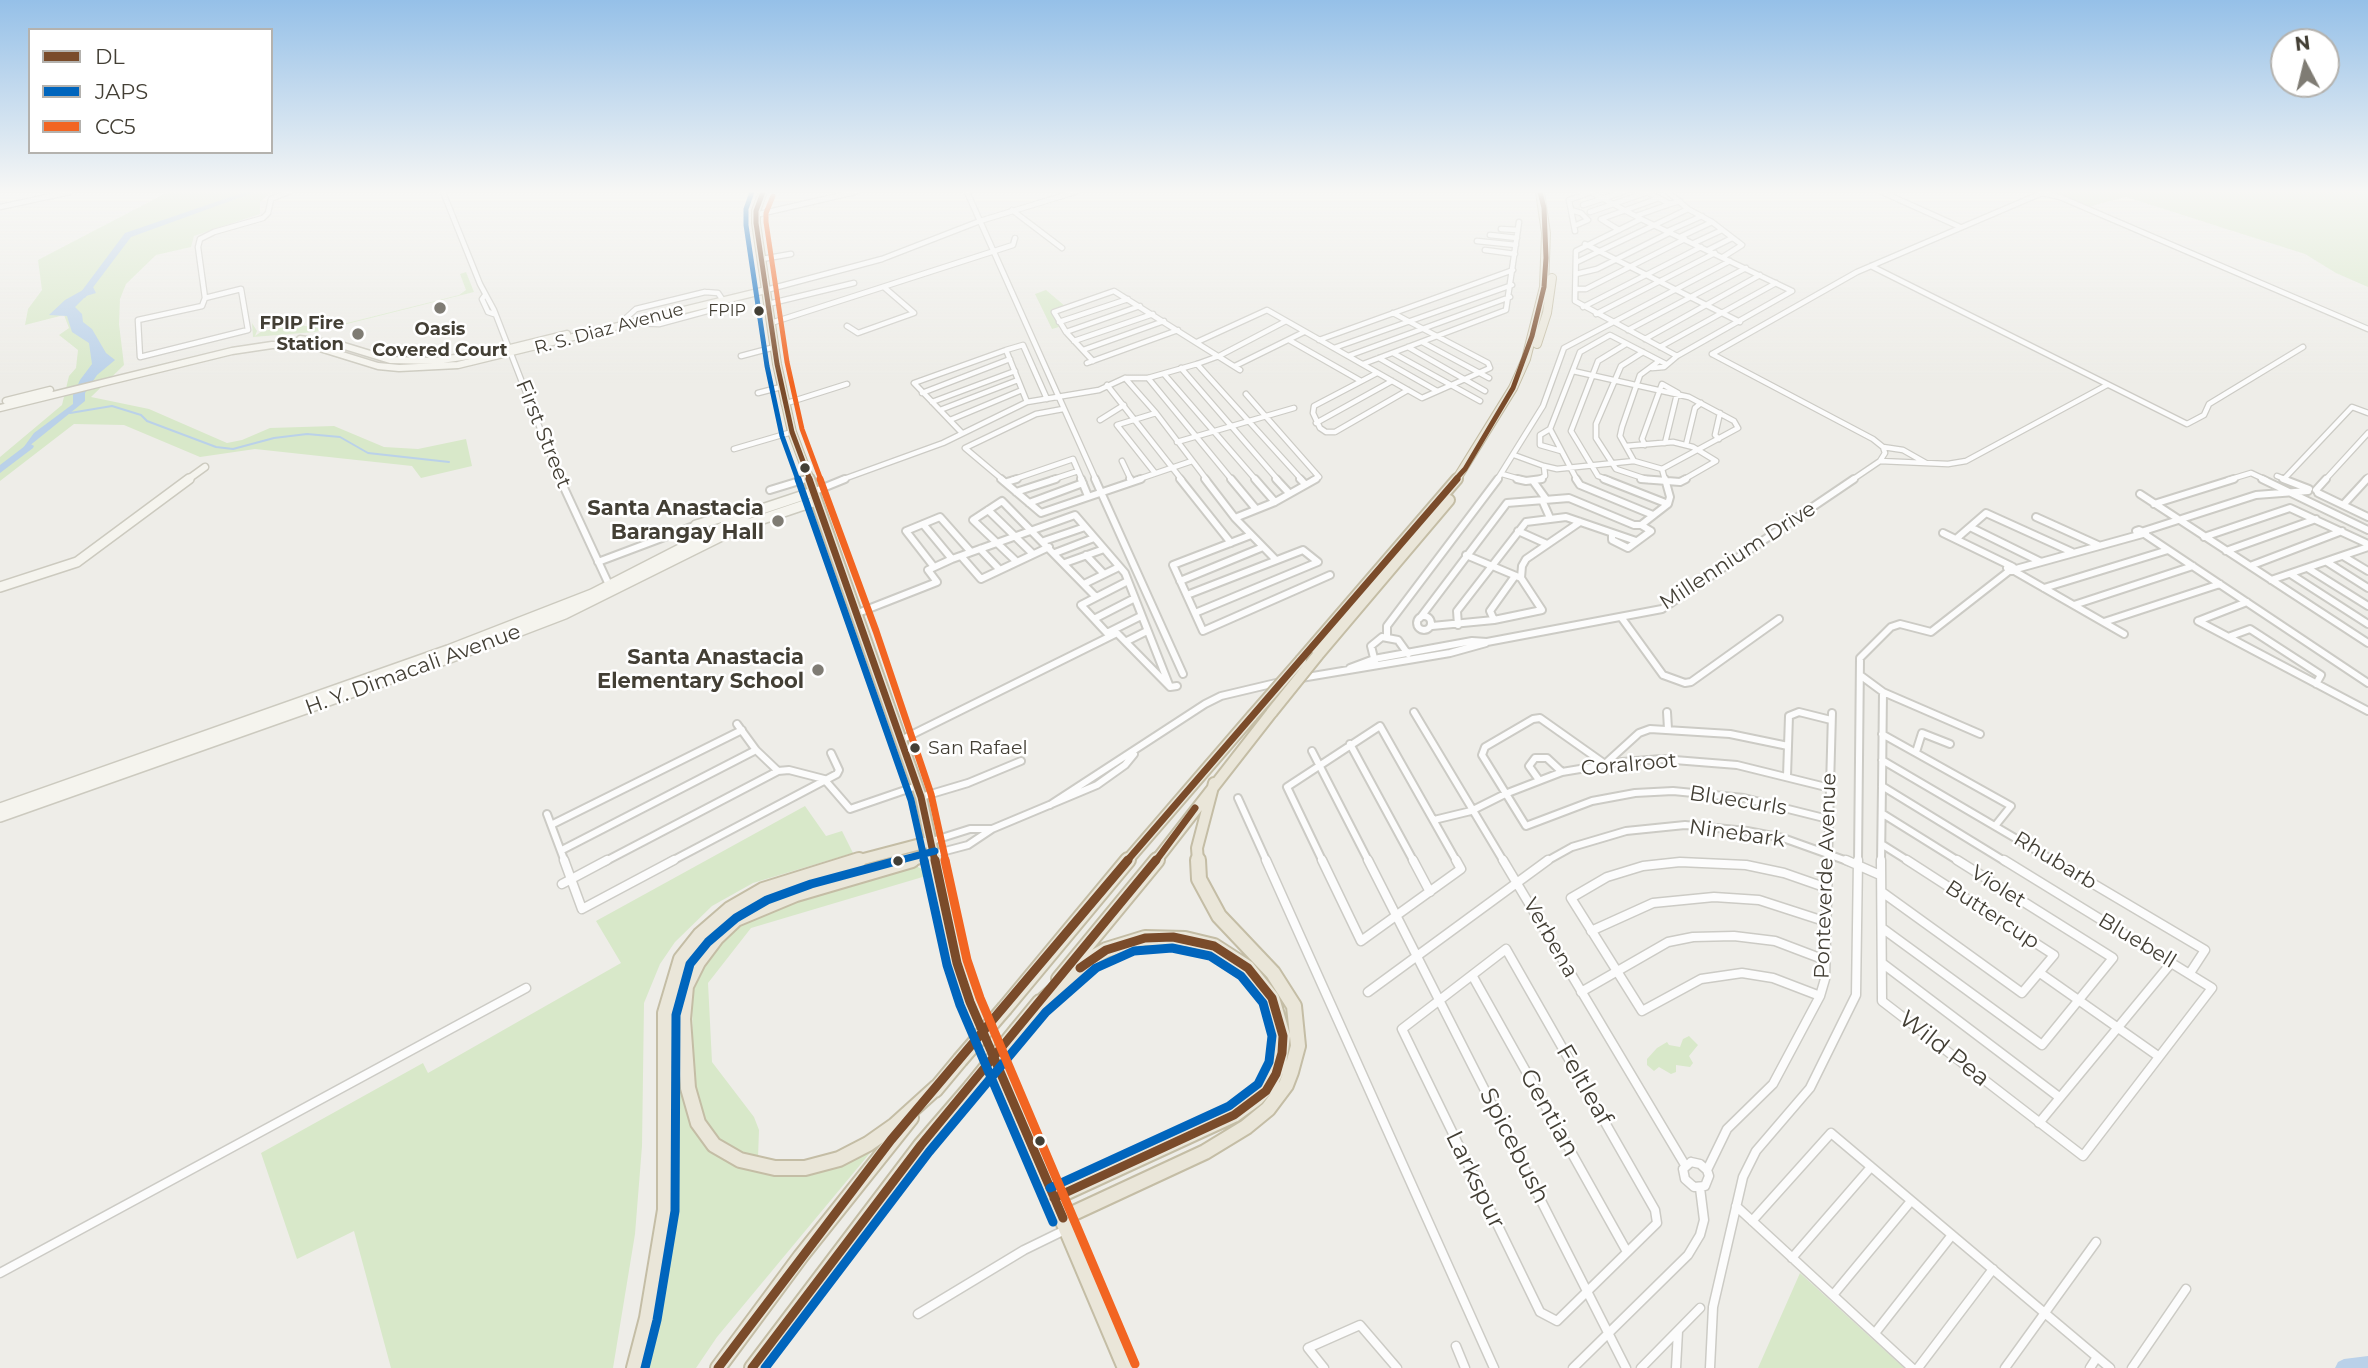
<!DOCTYPE html>
<style>
body{margin:0}
#map{position:relative;width:2368px;height:1368px;overflow:hidden;background:#eeede8;font-family:Montserrat,sans-serif}
canvas{display:block}
.legend{position:absolute;left:28px;top:28px;width:245px;height:126px;box-sizing:border-box;background:#fff;border:2px solid #b4b2ae;margin:0;padding:9px 12px;list-style:none;font-size:21px;color:#433f35}
.legend li{display:flex;align-items:center;gap:14px;height:35px}
.legend b{width:35px;border:2px solid #b4b2ae}
.north{position:absolute;left:2270px;top:28px;width:70px;height:70px;box-sizing:border-box;background:#fff;border:2px solid #b4b2ae;border-radius:50%;rotate:353deg;font-size:19px;font-weight:700;line-height:28px;text-align:center;color:#433f35}
.north::after{content:'';display:block;margin:auto;width:24px;height:32px;background:#7f7c74;clip-path:polygon(50% 0,100% 100%,50% 72%,0 100%)}
</style>
<div id="map">
<canvas width="2368" height="1368"></canvas>
<ul class="legend">
<li><b style="height:9px;background:#7a4b2a"></b>DL</li>
<li><b style="height:9px;background:#0065bd"></b>JAPS</li>
<li><b style="height:9px;background:#f26522"></b>CC5</li>
</ul>
<div class="north">N</div>
</div>
<script>
const ctx = document.querySelector('canvas').getContext('2d');
ctx.lineJoin = 'round';
function paint(path, color) {
  ctx.fillStyle = color;
  ctx.fill(path, 'evenodd');
}
function shape(rows) {
  const path = new Path2D();
  for (const r of rows) {
    if (r.length === 3) {
      path.moveTo(r[0] + r[2], r[1]);
      path.arc(r[0], r[1], r[2], 0, 2 * Math.PI);
      continue;
    }
    path.moveTo(r[0], r[1]);
    for (let i = 2; i < r.length; i += 2) path.lineTo(r[i], r[i + 1]);
  }
  return path;
}
function trace(path, color, width, dash) {
  ctx.strokeStyle = color;
  ctx.lineWidth = width;
  ctx.lineCap = dash ? 'butt' : 'round';
  ctx.setLineDash(dash || []);
  ctx.stroke(path);
}
function write(font, color, halo, rows, align = 'center') {
  ctx.font = font + ' Montserrat,sans-serif';
  ctx.lineWidth = 5;
  ctx.setLineDash([]);
  ctx.textBaseline = 'middle';
  ctx.strokeStyle = halo;
  ctx.fillStyle = color;
  for (const [text, x, y, turn = 0] of rows) {
    ctx.save();
    ctx.translate(x, y);
    ctx.rotate((+turn || 0) * Math.PI / 180);
    ctx.textAlign = isNaN(turn) ? turn : align;
    if (halo) ctx.strokeText(text, 0, 0);
    ctx.fillText(text, 0, 0);
    ctx.restore();
  }
}
paint(shape([
 [168,192,272,192,260,202,260,214,194,236,191,247,156,255,126,284,120,299,119,324,124,365,91,397,149,409,227,443,242,440,270,428,334,426,384,447,418,449,466,439,472,466,421,478,412,466,255,449,200,457,124,425,74,424,0,481,0,457,62,405,69,376,76,368,78,350,59,335,69,328,64,315,25,325,28,309,42,290,38,260],
 [2046,192,2368,192,2368,287,2336,273,2305,254,2126,197,2088,207],
 [466,272,474,292,315,332,253,337,252,323,257,331,255,336,262,331,300,325,323,329,459,295,466,290,460,274],
 [1046,290,1065,306,1052,312,1059,327,1052,329,1035,294],
 [805,806,826,836,842,831,853,853,753,883,712,906,675,942,660,964,644,1003,642,1146,635,1234,613,1368,391,1368,354,1231,297,1259,261,1153,423,1063,428,1073,621,963,596,921],
 [916,866,924,870,926,876,751,928,708,983,712,1062,754,1117,759,1130,758,1158,734,1150,714,1136,694,1104,692,1002,696,979,707,958,740,925,765,911],
 [1689,1036,1698,1045,1689,1056,1693,1063,1690,1067,1676,1065,1676,1072,1671,1074,1659,1067,1654,1071,1647,1065,1647,1059,1657,1048,1667,1042,1669,1045,1680,1047,1683,1039],
 [680,1073,721,1153,796,1173,880,1141,717,1337,696,1368,639,1368,654,1319,664,1262,668,1216,671,1076],
 [1800,1273,1904,1368,1758,1368]
]), '#d8e8c9');
paint(shape([
 [92,285,96,293,86,296,75,307,82,314,83,322,92,329,106,353,115,360,97,375,85,393,85,401,18,455,34,433,73,404,73,395,80,380,92,364,89,343,72,332,67,316,49,315,65,300]
]), '#bad1e9');
trace(shape([
 [70,413,112,406,141,415,147,421,216,447,233,449,274,438,307,434,340,437,368,453,449,462]
]), '#bad1e9', 2);
paint(shape([
 [245,192,255,192,131,237,85,298,78,296,125,233,245,192],
 [29,443,34,446,33,448,0,473,0,465,29,443],
 [2368,1356,2368,1368,2335,1368,2338,1362,2344,1359,2368,1356]
]), '#bad1e9');
const streetFar2 = shape([
 [443,192,480,284,494,310,560,480],
 [967,192,1096,480],
 [1591,192,1641,219,1792,291],
 [1647,192,1670,204,1680,201],
 [1668,192,1688,209,1712,222,1742,245,1723,257],
 [1882,192,1960,227],
 [1583,205,1623,192],
 [0,207,70,192],
 [1012,210,1062,248],
 [1571,210,1581,213,1588,220,1574,226],
 [1590,212,1648,192],
 [755,215,855,192],
 [1636,216,1670,204],
 [1641,219,1576,251,1575,301,1677,356],
 [1501,229,1518,230],
 [1619,230,1601,219,1659,198],
 [1575,231,1569,200,1591,192],
 [1668,231,1702,216],
 [1490,235,1517,238],
 [1680,237,1712,222],
 [1477,241,1516,245],
 [1694,243,1722,230],
 [1585,244,1740,322],
 [1485,250,1515,254],
 [1708,250,1732,238],
 [762,259,791,254],
 [1577,262,1688,209],
 [1871,266,2187,424,2204,415,2209,404,2303,347],
 [1576,274,1597,269,1671,232],
 [241,289,248,330,140,357,138,320,202,306,205,298,241,289],
 [1576,289,1586,289,1685,239],
 [766,290,882,259,980,221,1075,192],
 [705,292,718,293,722,299,707,311,659,324,630,323,626,318,636,309,705,292],
 [485,295,482,299,488,312,494,314],
 [205,298,198,247,200,239,214,232,263,218,268,213,271,199,288,192],
 [768,304,854,283],
 [1583,307,1701,247],
 [1596,314,1715,253],
 [1059,322,1128,299],
 [771,323,1013,245,1015,238],
 [847,326,858,333,914,313,885,288],
 [1628,330,1746,268],
 [1066,332,1140,306],
 [1645,339,1760,275],
 [1289,340,1361,381],
 [1319,340,1513,270],
 [1074,341,1153,314],
 [1197,342,1267,310,1422,398,1490,368,1488,363,1393,313],
 [1422,342,1489,378],
 [1408,347,1485,391],
 [1660,347,1776,283],
 [1334,348,1512,285],
 [1083,350,1164,321],
 [1643,352,1621,366,1596,424,1596,438,1616,469,1649,480],
 [1393,353,1480,401],
 [1712,354,1857,272,2042,193,2060,197,2368,329],
 [1712,354,1873,439,1883,447,1903,450,1926,463],
 [741,356,775,347],
 [1348,356,1510,297],
 [1379,358,1437,391],
 [1093,361,1066,332,1054,312,1114,291,1240,370],
 [1087,363,1178,330],
 [1197,364,1302,480],
 [1363,364,1506,310,1519,222],
 [1235,366,1304,332],
 [1181,368,1278,480],
 [1652,368,1664,367,1677,356,1792,291],
 [1377,373,1314,406,1313,413,1320,428,1326,432,1335,432,1408,390],
 [1164,374,1256,480],
 [1125,378,1156,413,1207,480],
 [1148,378,1232,480],
 [1107,385,1182,480],
 [758,393,781,387],
 [922,393,1010,359],
 [1246,394,1319,477,1313,480],
 [932,402,1015,371],
 [1027,402,1006,350,1023,345,1047,399],
 [784,404,847,384],
 [940,410,1018,380],
 [950,420,1022,390],
 [1100,420,1124,405],
 [1316,423,1392,381],
 [1550,429,1540,435,1540,445,1561,451],
 [962,433,914,383,1006,350],
 [1719,439,1715,435,1720,413],
 [1177,442,1294,408],
 [1665,443,1677,394],
 [1645,445,1642,439,1662,384,1678,393],
 [1686,445,1695,408,1701,403],
 [1626,446,1673,442,1693,447,1716,461,1683,480],
 [734,449,792,432],
 [1514,455,1544,466,1545,476,1537,480],
 [1122,461,1131,480],
 [1634,461,1620,436,1622,427,1640,375,1659,361],
 [1880,461,1948,464,1966,461,2107,385],
 [1544,466,1557,469,1634,461,1662,469,1738,428,1734,421,1689,397,1573,371],
 [1662,469,1665,480],
 [1155,473,1117,425,1156,413],
 [1502,474,1523,480],
 [2277,476,2287,480],
 [2284,479,2352,407,2368,413],
 [801,480,808,478],
 [841,480,943,443,1027,402,1099,390,1125,378,1148,378,1197,364,1219,356,1286,321],
 [1003,480,965,448,1036,414,1063,409],
 [1012,480,1073,459,1082,480],
 [1051,480,1078,471],
 [1136,480,1192,461],
 [1497,480,1543,406,1564,348,1730,261],
 [1577,480,1550,429,1580,352,1610,335,1666,364],
 [1609,480,1598,476,1571,431,1598,361,1626,344],
 [1852,480,1880,461,1885,453,1883,447],
 [2228,480,2251,473,2266,480],
 [2325,480,2368,433],
 [2365,480,2368,477]
]);
const streetFar1 = shape([
 [560,479,610,587],
 [1001,479,1041,513,1141,479],
 [1081,479,1088,496],
 [1095,479,1183,674],
 [1130,479,1131,481],
 [1180,479,1231,543],
 [1205,479,1235,518,1276,560],
 [1231,479,1256,509],
 [1255,479,1275,502],
 [1276,479,1289,493],
 [1300,479,1305,484],
 [1517,479,1526,481,1542,479],
 [1576,479,1580,485,1653,515],
 [1604,479,1668,504],
 [1641,479,1680,482,1686,479],
 [2262,479,2368,530],
 [2283,479,2309,489],
 [1533,481,1546,499],
 [1007,482,1017,479],
 [770,490,806,479],
 [2316,490,2326,479],
 [813,492,845,479],
 [1016,492,1056,479],
 [2318,493,2368,517],
 [2140,494,2368,643],
 [1542,500,1550,518],
 [1029,503,1083,483],
 [2154,504,2234,479],
 [2343,505,2367,479],
 [988,510,1033,554],
 [732,511,755,508],
 [2036,517,2098,545],
 [1235,518,1275,502,1316,479],
 [923,524,952,559],
 [1970,527,2041,562],
 [1518,531,1547,544],
 [2144,531,2256,495,2308,491],
 [1612,533,1612,540,1628,548,1651,531,1641,525],
 [1943,533,2011,566],
 [1251,535,1173,565,1203,631,1330,575],
 [2146,535,2368,683],
 [2204,537,2290,508,2368,544],
 [1956,539,1986,513,2072,552],
 [1044,541,1085,527],
 [980,549,1000,570],
 [2226,551,2316,519],
 [1055,553,1094,538],
 [1086,555,1104,574],
 [1466,555,1521,578],
 [961,556,981,579,1049,547],
 [2343,556,2368,571],
 [598,562,699,524],
 [1017,562,973,520,1002,501,1096,597],
 [2327,562,2368,588],
 [1065,563,1104,549],
 [2250,566,2342,531],
 [934,567,906,531,940,517,971,552],
 [2013,567,2017,571,2009,571,2007,568,2013,567],
 [2016,569,2146,533,2139,530,2136,531,2138,534],
 [2309,569,2368,606],
 [2016,572,2124,634],
 [2292,575,2368,624],
 [2271,580,2368,547],
 [1180,581,1263,547],
 [1126,582,1081,605,1107,633,1141,616],
 [1084,584,1119,567],
 [2044,588,2168,550],
 [1187,595,1303,550,1318,562,1195,613],
 [2074,605,2193,566],
 [858,613,937,582,928,570,952,559,1075,515,1125,573,1170,687],
 [1424,623,7],
 [1621,617,1663,675,1685,683,1691,682,1779,619],
 [1420,618,1507,503,1569,498,1634,525,1641,525,1668,504,1670,497,1665,479],
 [1094,619,1133,599],
 [1494,620,1490,611,1515,576],
 [2198,621,2368,711],
 [2198,621,2247,602],
 [2104,622,2220,584],
 [1458,625,1457,611,1526,522,1566,517,1636,541],
 [1432,626,1494,620,1542,610,1521,578,1522,566,1526,559,1580,522],
 [1115,631,1170,687,1177,686],
 [1387,636,1387,626,1498,479],
 [2228,637,2250,629,2321,675,2316,684],
 [1127,641,1147,631],
 [1375,662,1371,646,1382,637,1398,640,1408,654],
 [1350,668,1374,659,1472,641,1487,642,1662,609,1854,479],
 [1860,675,1883,692,1980,734],
 [1301,678,1450,653,1486,643],
 [1414,712,1504,862],
 [1667,712,1668,729],
 [737,724,756,750,778,771],
 [1882,734,2011,806,1995,826],
 [903,739,1117,633],
 [1350,744,1414,862],
 [1788,746,1730,734,1650,729,1639,733,1605,764,1540,718,1533,719,1485,747,1482,755,1526,826,1592,801,1635,793,1673,791,1744,798,1828,819],
 [1312,751,1369,862],
 [1916,752,1922,733,1950,744],
 [1882,760,2056,862],
 [1787,776,1789,716,1799,712,1831,720],
 [1539,780,1529,766,1535,758,1547,758,1562,772],
 [1882,786,2006,862],
 [1882,786,1883,692],
 [921,797,968,783,1021,761],
 [1238,798,1267,862],
 [1050,805,1205,704,1221,696,1280,682],
 [547,814,565,862],
 [1883,814,1960,862],
 [1434,820,1471,811,1505,794,1562,772,1622,762,1662,759,1737,765,1830,788],
 [553,824,742,730],
 [932,841,970,829,991,829],
 [1883,845,1910,862],
 [562,850,756,750],
 [934,854,968,845,992,829,1097,785,1125,765,1134,754],
 [604,862,778,771,789,770,824,779,850,809,917,786],
 [670,862,837,774,839,770,831,753],
 [1323,862,1287,787,1380,726,1457,862],
 [1545,862,1572,847,1626,831,1685,825,1747,831,1783,838,1850,862],
 [1678,862,1684,862],
 [1828,862,1832,713],
 [1858,862,1860,658,1891,627,1900,624,1931,632,2009,571],
 [1881,862,1882,786]
]);
const street = shape([
 [564,860,582,909,674,860],
 [1266,860,1494,1368],
 [1322,860,1361,941,1461,869,1456,860],
 [1368,860,1626,1368],
 [1413,860,1430,892],
 [1503,860,1685,1165],
 [1846,860,1880,875],
 [1881,860,1882,1001,2083,1156,2212,988,2004,860],
 [2053,860,2205,950,2190,973],
 [562,884,607,860],
 [1882,892,2022,993,2054,955,1907,860],
 [1882,928,2042,1045,2113,958,1957,860],
 [1591,931,1653,903,1714,897,1759,900,1827,922],
 [1506,949,1655,1210,1657,1223,1557,1321,1540,1312,1402,1029,1506,949],
 [1882,963,2059,1097],
 [2040,973,2158,1056],
 [1472,975,1626,1250],
 [1368,992,1548,860],
 [1581,992,1668,942,1693,937,1734,936,1775,941,1825,960],
 [1820,996,1773,978,1742,973,1701,979,1642,1011,1571,898,1607,877,1643,866,1680,862,1746,865,1784,873,1827,888],
 [2039,1123,2172,962],
 [1691,1162,1700,1164,1707,1170,1709,1176,1705,1186,1694,1187,1685,1179,1683,1169,1691,1162],
 [1707,1170,1727,1129,1773,1084,1820,996,1825,979,1828,860],
 [1736,1206,1912,1368],
 [1752,1221,1831,1133,2110,1368],
 [1792,1258,1871,1167],
 [0,1273,526,988],
 [1833,1295,1911,1201],
 [918,1314,1024,1250,1065,1230],
 [1875,1333,1952,1235],
 [1456,1346,1465,1368],
 [1324,1368,1308,1348,1360,1325,1397,1368],
 [1573,1368,1688,1255,1700,1235,1704,1220,1700,1188],
 [1641,1368,1700,1308],
 [1676,1368,1678,1331],
 [1710,1368,1713,1307,1743,1177,1756,1151,1810,1088,1856,995,1858,860],
 [1918,1368,1993,1269],
 [2005,1368,2096,1242],
 [2090,1368,2097,1357],
 [2132,1368,2186,1289]
]);
const secondaryFar1 = shape([
 [300,339,341,345,390,360,434,361,490,353,567,334],
 [6,401,50,390],
 [0,408,232,351,272,345,310,345,378,366,399,368,458,365,766,290],
 [187,480,205,467]
]);
const secondary = shape([
 [696,525,736,513],
 [0,587,77,562,189,479],
 [0,808,448,650,592,594,750,513,813,492],
 [0,817,450,658,565,614,742,526,816,501]
]);
const highwayFar2 = shape([
 [763,192,756,211,756,223,777,364,792,432,810,480],
 [1537,344,1547,313,1552,278],
 [1456,480,1513,388,1526,359,1544,287,1546,233,1540,192]
]);
const highwayFar1 = shape([
 [809,479,921,797,935,862],
 [1317,656,1449,500],
 [1301,660,1457,479],
 [852,862,932,841],
 [906,862,934,854],
 [1126,862,1252,716],
 [1155,862,1272,712],
 [1198,862,1197,848,1214,783]
]);
const highway = shape([
 [912,860,796,894,736,919,716,938,698,962,686,986,683,1019,688,1088,698,1123,714,1145,740,1160,775,1168,805,1168,839,1159,868,1144,895,1125,937,1087],
 [935,860,957,963,970,1002,1125,1368],
 [1059,979,1157,860],
 [1038,1005,1090,959,1106,950,1145,938,1185,939,1214,946,1248,968,1272,998,1283,1036,1279,1065,1271,1083,1257,1098,1234,1115,1054,1198],
 [1005,1008,1128,860],
 [1017,1030,1040,1002],
 [935,1090,960,1060],
 [1063,1218,1205,1152,1246,1127,1268,1109,1286,1085,1291,1072,1298,1046,1294,1006,1273,973,1219,916,1199,879,1198,860],
 [634,1368,647,1318,665,1210,665,1013,681,959,700,935,730,909,763,890,859,860],
 [718,1368,801,1256,911,1118],
 [752,1368,921,1145,971,1087]
]);
trace(streetFar2, '#cccbc5', 7);
trace(streetFar1, '#cccbc5', 10);
trace(street, '#cccbc5', 11);
trace(secondaryFar1, '#cccabf', 9);
trace(secondary, '#cccabf', 12);
trace(highwayFar2, '#c4bda5', 10);
trace(highwayFar1, '#c4bda5', 14);
trace(highway, '#c4bda5', 18);
trace(streetFar2, '#fcfcfc', 4.5);
trace(streetFar1, '#fcfcfc', 6);
trace(street, '#fcfcfc', 8);
trace(secondaryFar1, '#f5f4ee', 6);
trace(secondary, '#f5f4ee', 9);
trace(highwayFar2, '#eae6d9', 8);
trace(highwayFar1, '#eae6d9', 10);
trace(highway, '#eae6d9', 14);
const highwayBridgeFar1 = shape([
 [1272,712,1317,656],
 [1252,716,1301,660]
]);
const highwayBridge = shape([
 [960,1060,1005,1008],
 [971,1087,1017,1030]
]);
trace(highwayBridgeFar1, '#c4bda5', 14, []);
trace(highwayBridge, '#c4bda5', 18, []);
trace(highwayBridgeFar1, '#eae6d9', 10);
trace(highwayBridge, '#eae6d9', 14);
trace(shape([
 [763,192,756,211,756,223,777,364,792,432,810,480],
 [1455,480,1465,469,1513,388,1532,336,1544,287,1546,258,1544,208,1540,192]
]), '#7a4b2a', 5);
trace(shape([
 [809,479,921,797,935,862],
 [1126,862,1457,479],
 [1155,862,1195,808]
]), '#7a4b2a', 7);
trace(shape([
 [935,860,957,963,970,1002,1063,1218],
 [1054,1198,1234,1115,1266,1091,1276,1074,1282,1053,1283,1036,1272,998,1248,968,1214,946,1173,937,1145,938,1106,950,1080,968],
 [718,1368,891,1140,1128,860],
 [752,1368,921,1145,1156,860]
]), '#7a4b2a', 9);
trace(shape([
 [752,192,746,209,746,225,767,366,782,436,798,480]
]), '#0065bd', 5);
trace(shape([
 [798,479,911,800,925,862],
 [893,862,935,851]
]), '#0065bd', 7);
trace(shape([
 [924,860,947,965,960,1005,1053,1222],
 [645,1368,657,1320,675,1211,676,1015,690,964,708,942,736,918,767,900,811,884,900,860],
 [765,1368,929,1152,1046,1012,1096,968,1134,951,1172,948,1210,956,1241,976,1263,1003,1272,1036,1269,1062,1258,1084,1229,1106,1050,1188]
]), '#0065bd', 9);
trace(shape([
 [773,196,766,213,766,222,787,362,802,429,821,480]
]), '#f26522', 5);
trace(shape([
 [820,479,876,631,931,794,946,862]
]), '#f26522', 7);
trace(shape([
 [945,860,967,960,980,998,1135,1364]
]), '#f26522', 9);
const sky = ctx.createLinearGradient(0, 0, 0, 383);
sky.addColorStop(0, '#95c0e8');
sky.addColorStop(0.5, '#f7f7f5');
sky.addColorStop(1, '#f7f7f500');
ctx.fillStyle = sky;
ctx.fillRect(0, 0, 2368, 383);
for (const [x, y, r, color] of [
 [440,308,7,"#7f7c74"],
 [759,311,6,"#433f35"],
 [358,334,7,"#7f7c74"],
 [805,468,6,"#433f35"],
 [778,521,7,"#7f7c74"],
 [818,670,7,"#7f7c74"],
 [915,748,6,"#433f35"],
 [898,861,6,"#433f35"],
 [1040,1141,6,"#433f35"]
]) {
  const dot = new Path2D();
  dot.arc(x, y, r, 0, 2 * Math.PI);
  ctx.fillStyle = color;
  ctx.fill(dot);
  trace(dot, '#fff', 2.5);
}
write('16px', '#433f35', '#fff', [
 ["FPIP",746,311]
], 'right');
write('bold 18px', '#433f35', '#fff', [
 ["FPIP Fire",344,324],
 ["Station",344,345],
 ["Oasis",440,330,"center"],
 ["Covered Court",440,351,"center"]
], 'right');
write('18px', '#433f35', '#fff', [
 ["R. S. Diaz Avenue",609,329,-15]
]);
write('19px', '#433f35', '#fff', [
 ["San Rafael",928,748]
], 'left');
write('21px', '#433f35', '#fff', [
 ["First Street",543,434,68],
 ["Millennium Drive",1738,556,-33],
 ["H. Y. Dimacali Avenue",413,670,-20],
 ["Coralroot",1629,765,-5],
 ["Bluecurls",1738,801,9],
 ["Ninebark",1737,834,8],
 ["Rhubarb",2055,861,31],
 ["Ponteverde Avenue",1826,876,-88],
 ["Violet",1998,887,32],
 ["Buttercup",1992,915,33],
 ["Verbena",1550,938,60],
 ["Bluebell",2137,941,31]
]);
write('bold 21px', '#433f35', '#fff', [
 ["Santa Anastacia",764,509],
 ["Barangay Hall",764,533],
 ["Santa Anastacia",804,658],
 ["Elementary School",804,682]
], 'right');
write('24px', '#433f35', '#fff', [
 ["Wild Pea",1944,1049,38],
 ["Feltleaf",1584,1085,60],
 ["Gentian",1549,1113,61],
 ["Spicebush",1514,1146,63],
 ["Larkspur",1475,1180,64]
]);
</script>
